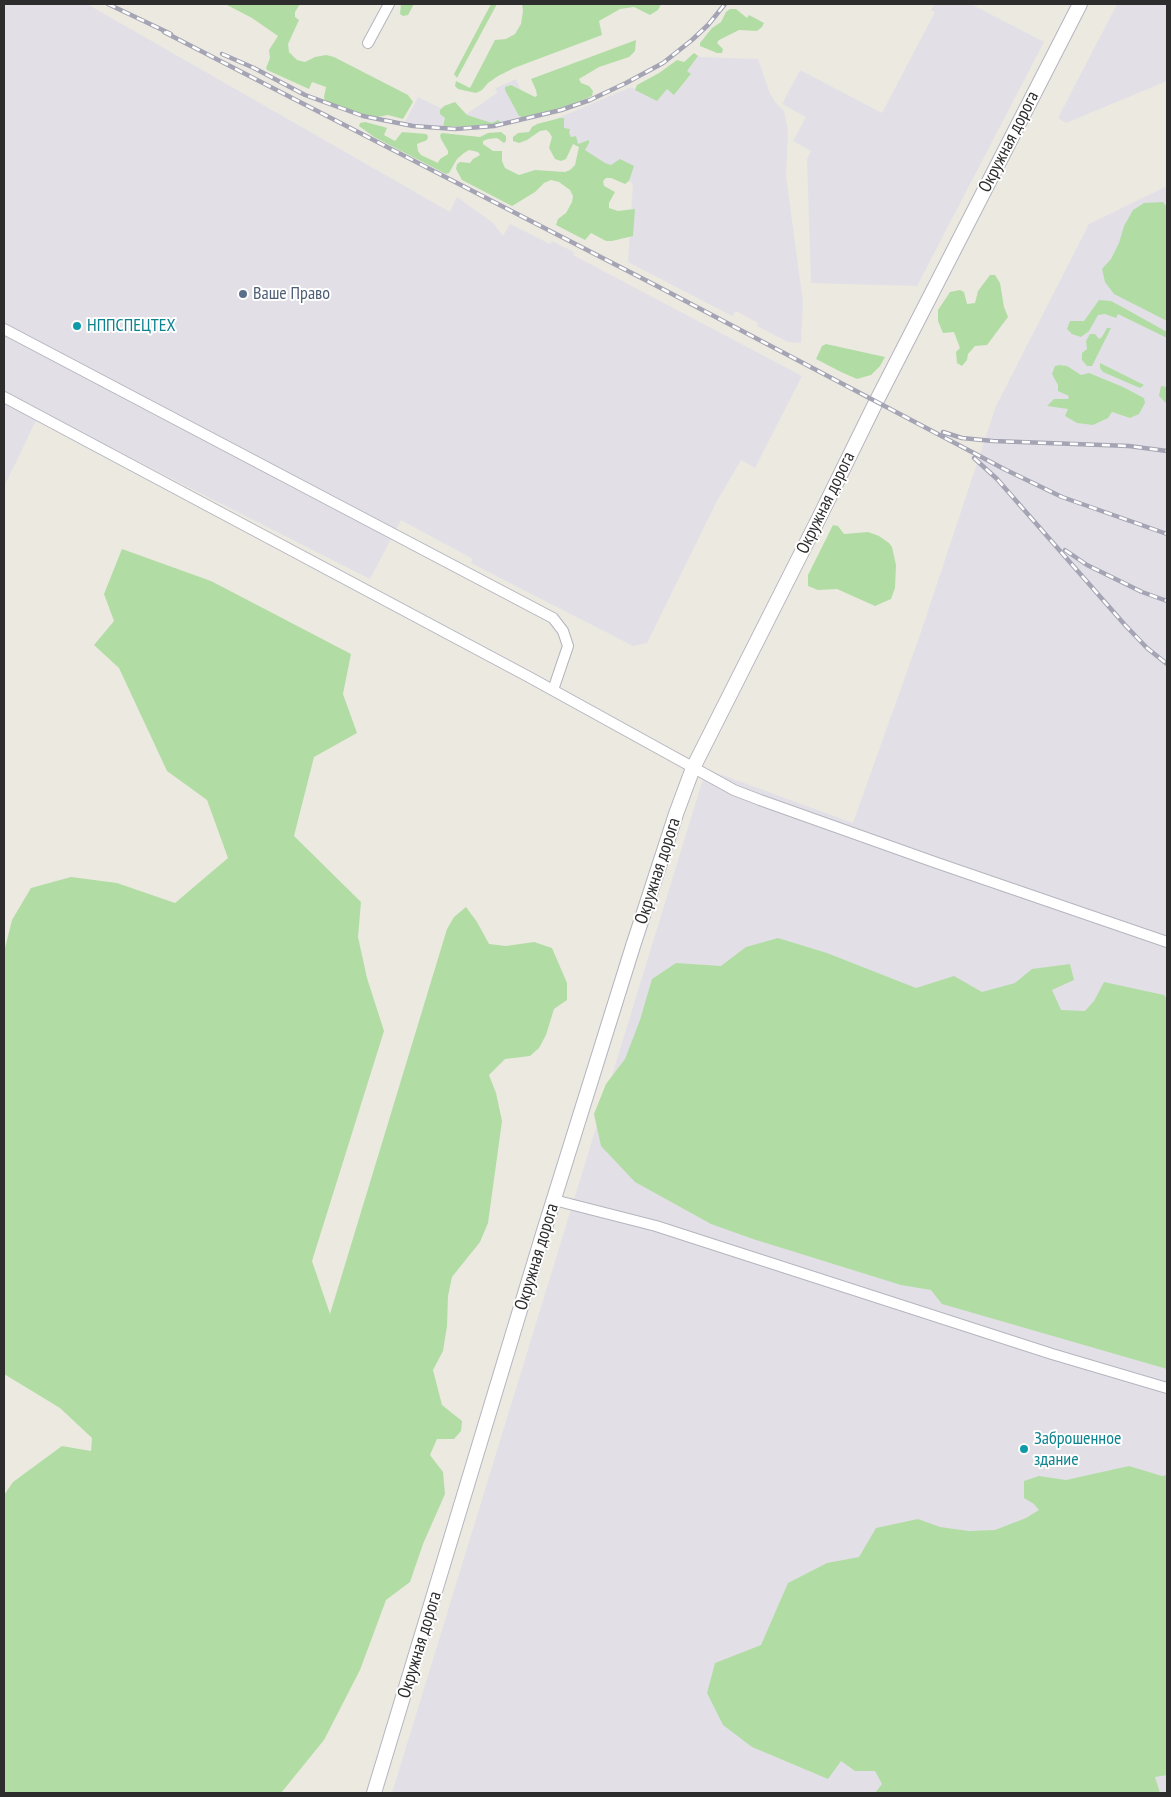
<!DOCTYPE html>
<meta charset="utf-8">
<style>
body{margin:0}
#map{position:relative;width:1171px;height:1797px;overflow:hidden;background:#ece9e1;font-family:"PT Sans Narrow",sans-serif}
canvas{display:block}
.frame{position:absolute;inset:0;border:5px solid #2d2d2d;pointer-events:none}
</style>
<div id="map">
<canvas width="1171" height="1797"></canvas>
<div class="frame"></div>
</div>
<script>
const ctx = document.querySelector('canvas').getContext('2d');
ctx.lineJoin = 'round';
function paint(path, color) {
  ctx.fillStyle = color;
  ctx.fill(path, 'evenodd');
}
function shape(rows) {
  const path = new Path2D();
  for (const r of rows) {
    path.moveTo(r[0], r[1]);
    for (let i = 2; i < r.length; i += 2) path.lineTo(r[i], r[i + 1]);
  }
  return path;
}
function trace(path, color, width, dash) {
  ctx.strokeStyle = color;
  ctx.lineWidth = width;
  ctx.lineCap = dash ? 'butt' : 'round';
  ctx.setLineDash(dash || []);
  ctx.stroke(path);
}
function write(font, color, halo, rows, align = 'center') {
  ctx.font = font + ' "PT Sans Narrow",sans-serif';
  ctx.lineWidth = 4;
  ctx.setLineDash([]);
  ctx.textBaseline = 'middle';
  ctx.strokeStyle = halo;
  ctx.fillStyle = color;
  for (const [text, x, y, turn = 0] of rows) {
    ctx.save();
    ctx.translate(x, y);
    ctx.rotate((+turn || 0) * Math.PI / 180);
    ctx.textAlign = isNaN(turn) ? turn : align;
    if (halo) ctx.strokeText(text, 0, 0);
    ctx.fillText(text, 0, 0);
    ctx.restore();
  }
}
paint(shape([
 [4,4,87,4,450,212,457,197,493,223,503,236,510,224,550,244,552,241,574,252,573,255,802,376,755,468,741,460,717,501,647,643,633,646,471,563,473,559,401,520,370,579,40,412,4,487],
 [935,4,971,4,1044,42,917,286,811,283,807,159,811,151,793,141,806,117,782,104,800,70,882,113,935,12,931,10],
 [1117,4,1167,4,1167,81,1066,123,1058,118],
 [698,55,700,57,758,59,769,91,775,102,784,111,788,131,786,176,803,302,801,343,788,342,757,326,758,323,736,311,732,316,628,262,633,184,626,178,555,131,556,119,631,87,657,100,667,88,675,94,691,75,685,71],
 [516,79,532,115,494,125,454,126,414,125,405,122,418,97,453,114,468,113,497,93,496,88],
 [1167,186,1167,1793,392,1793,706,769,853,823,921,632,996,406,1089,224]
]), '#e2e0e6');
paint(shape([
 [225,4,300,4,295,12,295,17,299,20,288,44,289,52,297,60,305,62,315,57,326,55,334,57,408,95,413,102,403,119,388,115,377,117,363,114,325,101,324,97,326,87,312,82,309,89,267,70,266,68,270,58,269,50,278,36,252,18],
 [401,4,414,4,408,15,403,16,400,14],
 [491,4,497,4,457,78,454,74],
 [522,4,661,4,658,10,650,15,634,7,620,9,599,21,602,35,514,68,498,76,488,83,482,90,476,93,458,89,455,86,456,81,470,88,495,40,506,39,515,34,521,24,523,11],
 [730,9,736,9,747,18,749,15,764,23,762,27,757,31,739,30,719,40,717,43,723,49,722,53,717,53,700,46,700,43,712,28,721,22,726,12],
 [636,40,635,51,629,57,599,67,579,79,581,83,589,86,593,91,592,96,561,109,524,118,519,116,505,90,505,87,511,85,535,97,537,96,536,90,531,79],
 [694,53,698,56,687,71,691,74,674,95,667,89,657,101,635,90,637,85,659,73,677,60,684,62],
 [455,102,467,115,492,123,498,120,502,123,494,125,443,127,445,118,440,114,440,110,444,106],
 [560,118,564,118,564,128,570,129,569,133,571,137,576,136,578,144,589,140,589,143,585,150,605,163,611,165,620,159,634,166,629,181,625,184,611,178,606,178,603,181,604,186,615,192,609,203,609,208,618,211,635,209,633,236,612,241,606,241,591,233,585,240,556,225,558,219,566,213,572,202,573,196,570,190,559,182,551,180,544,183,535,192,512,206,462,180,456,169,457,164,460,162,470,163,473,159,480,155,478,152,469,150,464,153,457,159,449,173,446,174,374,137,359,126,360,123,365,122,384,127,387,128,384,135,395,141,402,132,426,134,428,136,427,140,417,144,418,151,421,155,438,163,440,159,448,154,448,151,441,139,440,135,442,133,480,137,488,133,501,132,506,136,506,141,504,143,497,138,488,139,483,141,483,144,493,151,502,151,502,161,505,168,519,175,535,170,565,172,570,170,575,165,579,147,573,144,566,159,561,161,555,159,549,148,552,137,549,132,546,130,540,131,527,140,519,143,513,141,513,137,518,133,529,132,532,127,537,124],
 [1163,202,1167,207,1167,321,1114,294,1105,282,1102,269,1111,259,1119,243,1124,226,1133,210,1144,203],
 [990,275,995,275,1000,283,1004,307,1008,317,987,345,975,346,968,354,967,360,962,366,957,363,956,352,960,348,954,332,943,333,938,321,938,310,950,292,960,290,964,292,967,304,975,303,978,291],
 [1099,300,1111,301,1124,308,1167,332,1167,338,1118,314,1116,318,1105,314,1098,315,1089,331,1081,337,1072,334,1067,329,1070,321,1084,321],
 [1107,328,1111,328,1092,366,1087,366,1082,360,1082,353,1087,349,1086,341,1090,334,1095,334,1099,339,1102,337],
 [826,344,885,357,880,366,871,375,857,379,841,372,816,359,822,346],
 [1100,363,1144,385,1140,388,1103,372,1100,368],
 [1060,365,1067,366,1081,375,1089,373,1123,387,1144,398,1145,403,1139,414,1130,418,1112,412,1108,418,1093,425,1077,423,1065,416,1068,409,1047,406,1054,399,1068,399,1069,396,1058,391,1058,385,1052,374,1055,366],
 [1161,386,1167,387,1167,404,1159,396],
 [833,525,838,526,844,534,868,532,879,536,889,543,892,547,896,565,895,588,891,599,875,606,837,589,818,590,808,586,808,575],
 [122,549,211,581,351,654,343,694,357,733,314,757,294,836,361,902,358,937,367,978,384,1031,312,1261,330,1314,447,929,454,917,466,907,477,922,489,944,506,946,534,942,552,948,567,983,567,1000,554,1009,546,1035,539,1048,530,1056,505,1059,489,1075,496,1093,502,1121,488,1223,480,1242,452,1277,448,1296,447,1326,443,1351,433,1370,442,1405,462,1421,461,1431,454,1439,437,1439,430,1455,443,1472,445,1494,423,1544,410,1582,386,1600,360,1670,324,1740,281,1793,4,1793,4,1495,13,1482,62,1446,91,1451,92,1438,60,1408,4,1374,4,952,12,920,31,888,71,877,117,883,175,903,228,858,207,800,167,771,119,668,94,645,114,621,104,594],
 [778,938,827,953,916,988,954,976,982,992,1015,983,1032,969,1070,964,1074,980,1052,990,1061,1010,1085,1011,1094,1001,1104,982,1164,995,1167,999,1167,1369,942,1304,931,1290,901,1285,753,1239,711,1224,635,1182,601,1146,594,1114,606,1084,625,1059,640,1020,652,979,676,963,721,966,746,947],
 [1129,1466,1162,1476,1167,1475,1167,1775,1155,1777,1160,1793,875,1793,882,1784,875,1771,855,1771,841,1761,828,1779,752,1747,723,1725,707,1693,715,1663,761,1645,788,1583,827,1563,859,1557,876,1528,918,1519,940,1527,969,1531,995,1530,1026,1518,1039,1510,1034,1504,1024,1498,1024,1481,1039,1476,1066,1480]
]), '#b1dda4');
const minor = shape([
 [368,43,389,4],
 [4,329,553,618,563,631,568,646,553,690],
 [4,397,529,677,734,790,760,800,937,863,1167,942],
 [554,1200,656,1226,1052,1354,1167,1388]
]);
const secondary = shape([
 [374,1793,543,1234,633,946,676,814,693,768,820,516,876,402,1080,4]
]);
trace(minor, '#b4b5bf', 12);
trace(secondary, '#b4b5bf', 16);
trace(minor, '#fff', 10);
trace(secondary, '#fff', 14);
const rail = shape([
 [108,4,171,34],
 [164,32,655,285,1006,470,1062,497,1167,534],
 [222,54,254,68,305,95,363,116,413,126,455,129,494,126,561,110,590,100,626,83,663,63,692,40,708,25,725,4],
 [943,432,962,438,993,441,1129,446,1167,451],
 [974,458,997,479,1125,625,1147,648,1167,664],
 [1065,550,1087,565,1142,592,1167,601]
]);
trace(rail, '#a4a4b4', 4.5);
trace(rail, '#fff', 2.5, [8]);
for (const [x, y, r, color] of [
 [243,294,5,"#5c6f8a"],
 [77,326,5,"#0f9aa8"],
 [1024,1449,5,"#0f9aa8"]
]) {
  const dot = new Path2D();
  dot.arc(x, y, r, 0, 2 * Math.PI);
  ctx.fillStyle = color;
  ctx.fill(dot);
  trace(dot, '#fff', 2);
}
write('18px', '#2d2d2d', '#fff', [
 ["Окружная дорога",1009,142,-63],
 ["Окружная дорога",826,503,-64],
 ["Окружная дорога",658,871,-72],
 ["Окружная дорога",537,1257,-73],
 ["Окружная дорога",420,1645,-73]
]);
write('18px', '#4e5e75', '#fff', [
 ["Ваше Право",253,294]
], 'left');
write('18px', '#0d838f', '#fff', [
 ["НППСПЕЦТЕХ",87,326],
 ["Заброшенное",1034,1439],
 ["здание",1034,1460]
], 'left');
</script>
